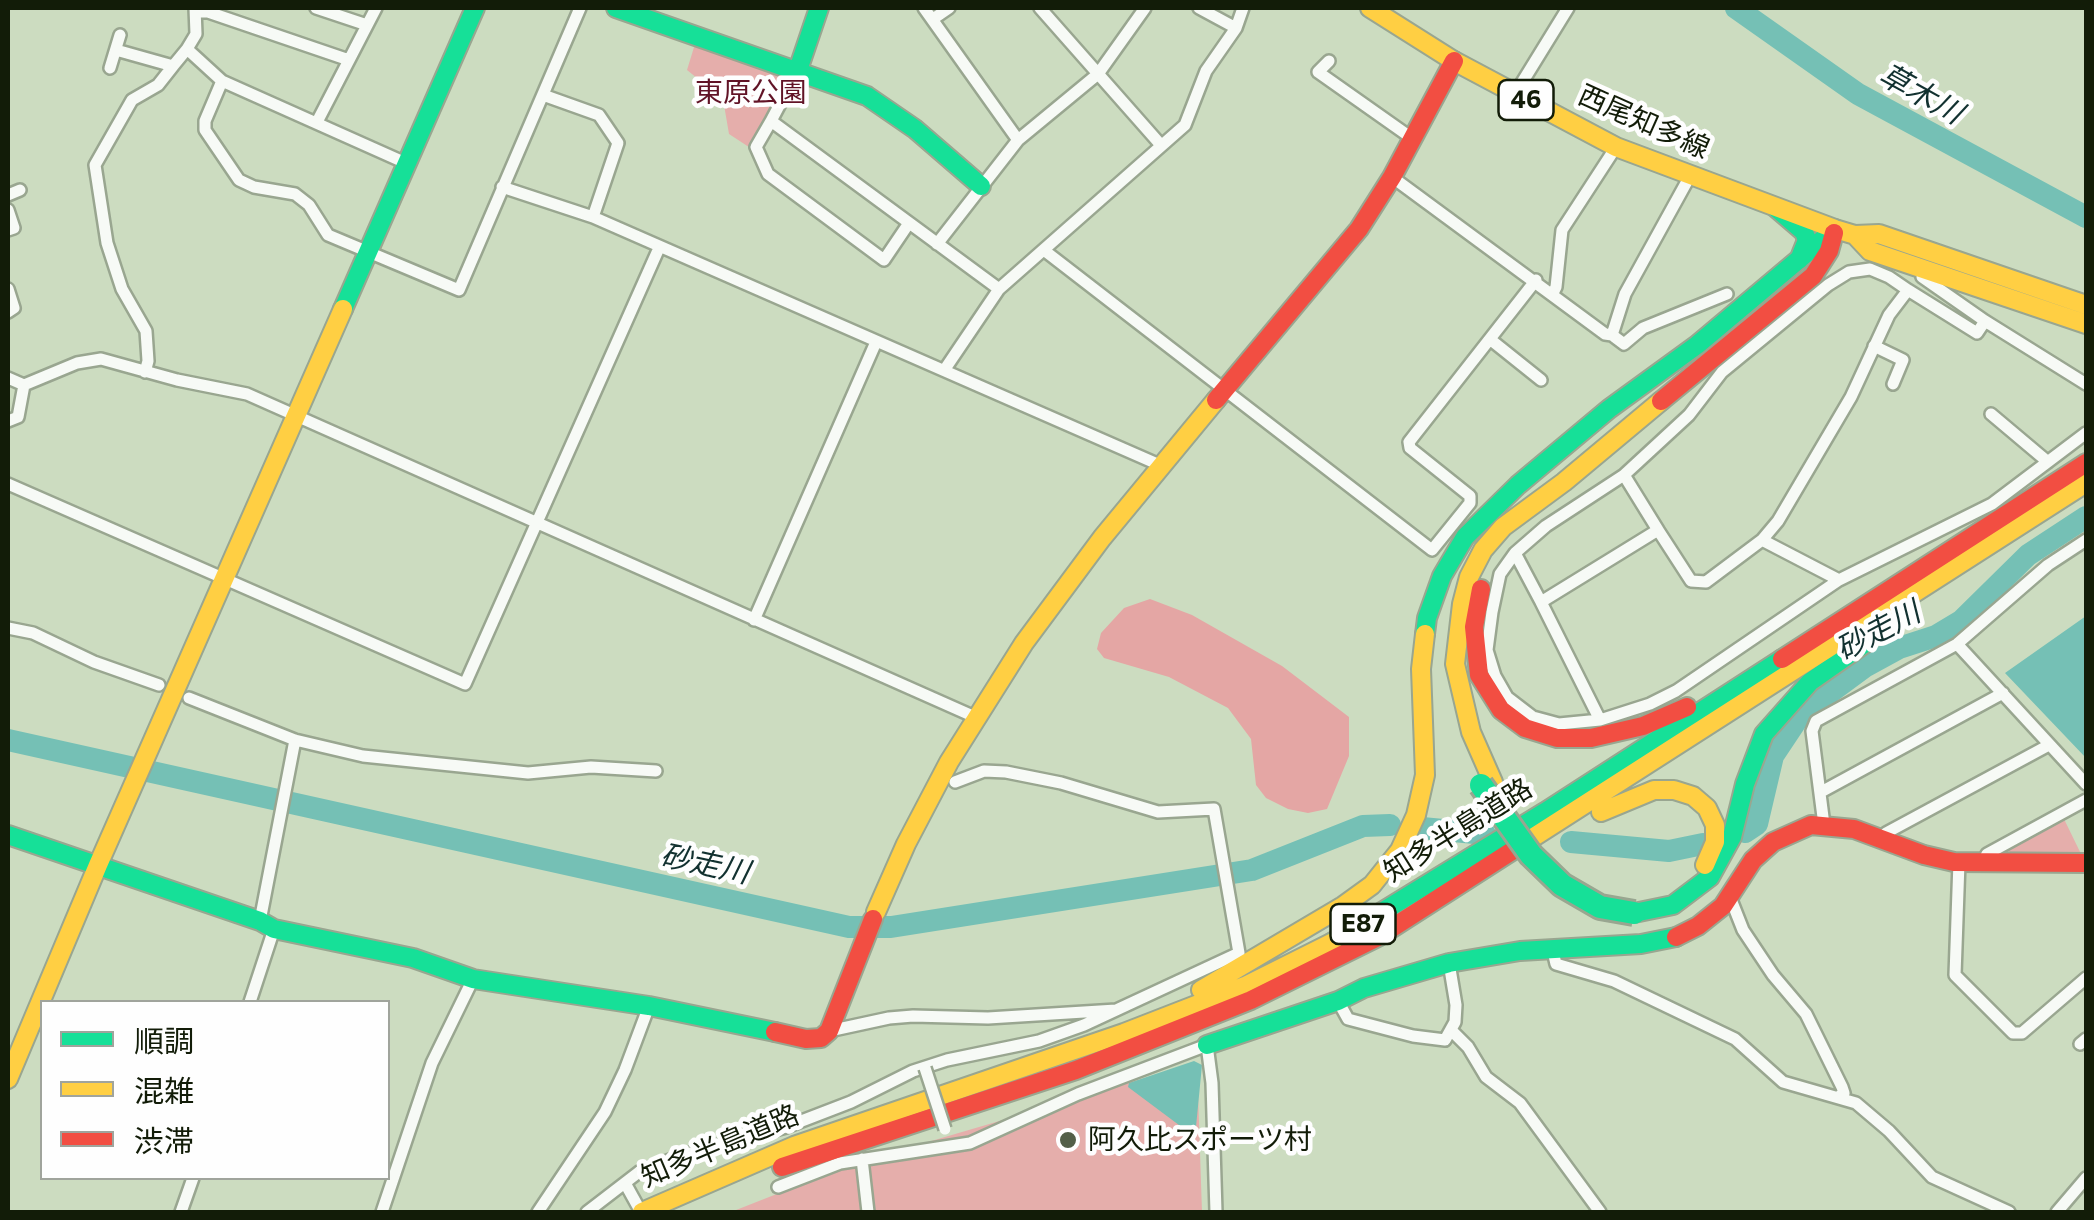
<!DOCTYPE html>
<meta charset="utf-8">
<style>
body{margin:0}
#map{position:relative;width:2094px;height:1220px;overflow:hidden;background:#ccdcc0;font-family:Commissioner,"Noto Sans JP",sans-serif}
canvas{display:block}
.frame{position:absolute;inset:0;border:10px solid #121c08;pointer-events:none}
.legend{position:absolute;left:40px;top:1000px;width:350px;height:180px;box-sizing:border-box;background:#fefefe;border:2px solid #a0a49c;margin:0;padding:12px 18px;list-style:none;font-size:30px;color:#121c08}
.legend li{display:flex;align-items:center;gap:20px;height:50px}
.legend b{width:50px;border:2px solid #a0a49c}
</style>
<div id="map">
<canvas width="2094" height="1220"></canvas>
<div class="frame"></div>
<ul class="legend">
<li><b style="height:12px;background:#16e098"></b>順調</li>
<li><b style="height:12px;background:#ffcf43"></b>混雑</li>
<li><b style="height:12px;background:#f24e42"></b>渋滞</li>
</ul>
</div>
<script>
const ctx = document.querySelector('canvas').getContext('2d');
ctx.lineJoin = 'round';
function paint(path, color) {
  ctx.fillStyle = color;
  ctx.fill(path, 'evenodd');
}
function shape(rows) {
  const path = new Path2D();
  for (const r of rows) {
    path.moveTo(r[0], r[1]);
    for (let i = 2; i < r.length; i += 2) path.lineTo(r[i], r[i + 1]);
  }
  return path;
}
function trace(path, color, width, dash) {
  ctx.strokeStyle = color;
  ctx.lineWidth = width;
  ctx.lineCap = dash ? 'butt' : 'round';
  ctx.setLineDash(dash || []);
  ctx.stroke(path);
}
function write(font, color, halo, rows, align = 'center') {
  ctx.font = font + ' Commissioner,"Noto Sans JP",sans-serif';
  ctx.lineWidth = 9;
  ctx.setLineDash([]);
  ctx.textBaseline = 'middle';
  ctx.strokeStyle = halo;
  ctx.fillStyle = color;
  for (const [text, x, y, turn = 0] of rows) {
    ctx.save();
    ctx.translate(x, y);
    ctx.rotate((+turn || 0) * Math.PI / 180);
    ctx.textAlign = isNaN(turn) ? turn : align;
    if (halo) ctx.strokeText(text, 0, 0);
    ctx.fillText(text, 0, 0);
    ctx.restore();
  }
}
paint(shape([
 [695,44,784,74,773,127,758,153,729,134,723,99,687,70],
 [2064,819,2082,856,2010,856,2008,848],
 [1197,1063,1202,1212,731,1212,853,1164]
]), '#e5aeab');
paint(shape([
 [1150,599,1192,615,1282,666,1349,717,1349,756,1327,809,1308,813,1288,809,1266,798,1256,785,1251,739,1228,708,1169,677,1104,658,1097,649,1101,633,1124,608]
]), '#e4a6a4');
paint(shape([
 [2086,616,2086,758,2005,673],
 [1194,1061,1202,1065,1195,1137,1128,1087,1129,1083]
]), '#75c0b5');
trace(shape([
 [1736,8,1858,94,2086,217],
 [8,740,849,927,891,927,1252,870,1363,826,1390,825],
 [1422,828,1485,834],
 [1745,832,1757,824,1773,756,1801,714,1866,666,1899,648,1936,636,1961,621,2028,555,2086,517],
 [1571,842,1669,851,1703,844]
]), '#75c0b5', 22);
const street = shape([
 [195,8,196,34,187,49,222,81,408,164],
 [316,8,367,25],
 [924,8,1018,140],
 [1040,8,1160,144],
 [1199,8,1236,28],
 [197,12,208,12,349,60],
 [933,19,949,8],
 [116,50,173,66,187,49],
 [1329,61,1318,72,1413,139],
 [110,68,120,35],
 [798,70,771,121,999,289],
 [222,81,205,121,205,130,239,180,254,187,295,194,309,205,328,235,459,290,580,8],
 [1515,94,1568,8],
 [543,95,599,115,618,143,593,217],
 [771,121,756,147,768,174,884,260,909,223],
 [317,122,376,8],
 [1392,177,1605,334,1612,335,1624,344,1643,328,1727,294],
 [502,187,593,217,1162,466],
 [8,195,20,190],
 [8,210,14,228,8,230],
 [937,244,1018,140,1098,74,1145,8],
 [1045,251,1432,550,1470,503,1470,496,1410,448,1409,442,1536,280],
 [1922,277,1985,321,2086,384],
 [8,289,14,308,8,312],
 [1553,293,1556,287,1562,230,1616,147],
 [1985,321,1977,333,1908,290,1889,315,1851,397,1778,521,1762,540,1706,582,1691,581,1658,530,1541,602,1600,720,1650,704,1676,691,1839,580,1992,504,2086,433],
 [1612,335,1625,294,1690,176],
 [1491,340,1541,380],
 [1874,346,1903,360,1893,384],
 [945,369,999,289,1185,125,1206,71,1236,28,1243,8],
 [145,372,148,361,146,331,122,289,107,243,95,165,132,100,158,85,173,66],
 [8,378,24,385,77,363,101,359,177,380,247,394,975,717],
 [1991,414,2048,462],
 [8,421,18,417,24,385],
 [1624,475,1658,530],
 [8,484,465,684,659,248],
 [1762,540,1839,580],
 [1515,553,1546,526,1624,475,1689,415,1722,372,1828,285,1849,272,1870,269,1889,277,1908,290],
 [1541,602,1515,553,1500,574,1492,612,1487,650,1495,676,1507,697,1533,717,1559,724,1600,720],
 [754,620,876,342],
 [8,628,33,633,94,662,159,685],
 [1957,644,2086,784],
 [189,698,295,740,363,756,528,773,591,767,656,771],
 [1821,792,2003,693],
 [1824,825,1812,731,1816,721,1957,644,2048,565,2086,540],
 [1883,839,1886,833,2049,745],
 [1959,862,1955,975,2013,1033,2022,1033,2086,978],
 [1982,864,1987,854,2086,800],
 [1730,897,1743,930,1773,975,1806,1014,1842,1087,1844,1093,1838,1097],
 [260,921,295,740],
 [1552,947,1556,964,1614,981,1735,1039,1783,1082,1856,1103,1889,1131,1932,1177,2009,1212],
 [1338,1001,1348,1019,1413,1036,1445,1040,1455,1022,1456,1005,1449,963],
 [250,1002,274,929],
 [829,1031,889,1018,913,1016,988,1018,1116,1010],
 [1452,1031,1468,1047,1486,1077,1520,1103,1600,1212],
 [2080,1044,2086,1039],
 [862,1159,868,1212],
 [625,1183,641,1212],
 [778,1187,840,1163,970,1143,1078,1094,1207,1045,1212,1083,1216,1212],
 [181,1212,193,1178],
 [382,1212,432,1063,473,979],
 [538,1212,605,1112,625,1070,649,1006],
 [587,1212,639,1172,683,1155,786,1127,851,1102,913,1071,947,1060,1039,1041,1084,1025,1239,953,1214,809,1158,812,1061,783,1006,772,984,771,955,782],
 [2057,1212,2086,1178]
]);
const fast = shape([
 [616,8,867,96,915,129,981,186],
 [798,70,819,8],
 [1776,208,1804,232,1807,240,1799,260],
 [343,309,475,8],
 [1425,634,1427,618,1442,576,1465,537,1518,485,1609,409,1697,345,1835,229],
 [8,835,260,921,274,929,413,958,473,979,649,1006,775,1032],
 [1634,913,1673,905,1710,877,1732,837,1745,784,1764,734,1810,682,1867,642],
 [1333,942,1545,812,1782,659],
 [1207,1045,1338,1001,1364,988,1449,963,1520,951,1641,944,1676,937]
]);
const slow = shape([
 [1370,8,1454,61,1616,147,1835,229,1855,235,1879,234,2086,305],
 [1855,235,1870,251,2086,324],
 [1493,782,1471,732,1455,664,1462,604,1469,577,1483,550,1503,527,1564,482,1661,401],
 [1601,812,1654,790,1674,790,1693,796,1707,808,1715,825,1715,842,1705,865],
 [1515,849,2086,483],
 [876,912,906,844,949,762,1024,643,1102,538,1216,400],
 [1201,990,1343,906,1372,885,1400,850,1416,815,1425,775,1421,669,1425,634],
 [8,1079,98,865,343,309],
 [642,1212,794,1146,1124,1033,1245,986,1333,942]
]);
const jam = shape([
 [1216,400,1359,229,1392,177,1454,61],
 [1661,401,1813,276,1829,251,1834,233],
 [1481,589,1474,627,1479,675,1501,710,1525,728,1557,738,1591,738,1643,726,1687,707],
 [1782,659,2086,463],
 [1676,937,1698,926,1723,906,1753,860,1773,842,1811,825,1854,829,1924,855,1954,862,2086,863],
 [775,1032,806,1039,821,1038,829,1031,873,919],
 [782,1167,1076,1070,1251,1000,1378,937,1515,849]
]);
trace(street, '#99a690', 16);
trace(fast, '#99a690', 22);
trace(slow, '#99a690', 22);
trace(jam, '#99a690', 22);
trace(street, '#f7faf6', 11);
trace(fast, '#16e098', 18);
trace(slow, '#ffcf43', 18);
trace(jam, '#f24e42', 18);
const streetBridge = shape([
 [925,1068,945,1129]
]);
const fastBridge = shape([
 [1481,785,1531,855,1562,885,1600,907,1634,913]
]);
trace(streetBridge, '#99a690', 16, []);
trace(fastBridge, '#99a690', 28, []);
trace(streetBridge, '#f7faf6', 11);
trace(fastBridge, '#16e098', 22);
for (const [x, y, r, color] of [
 [1068,1140,10,"#535f48"]
]) {
  const dot = new Path2D();
  dot.arc(x, y, r, 0, 2 * Math.PI);
  ctx.fillStyle = color;
  ctx.fill(dot);
  trace(dot, '#fefefe', 4);
}
for (const [x, y, w] of [
 [1526,100,55],
 [1363,924,65]
]) {
  const box = new Path2D();
  box.roundRect(x - w / 2, y - 20, w, 40, 8);
  ctx.fillStyle = '#fefefe';
  ctx.fill(box);
  trace(box, '#121c08', 2.5);
}
write('bold 25px', '#121c08', null, [
 ["46",1526,100],
 ["E87",1363,924]
]);
write('28px', '#611326', '#fefefe', [
 ["東原公園",751,93]
]);
write('28px', '#121c08', '#fefefe', [
 ["西尾知多線",1644,122,24],
 ["知多半島道路",1458,830,-32],
 ["知多半島道路",720,1146,-23]
]);
write('28px', '#121c08', '#fefefe', [
 ["阿久比スポーツ村",1088,1140]
], 'left');
write('italic 30px', '#123130', '#fefefe', [
 ["草木川",1921,94,29],
 ["砂走川",1878,631,-28],
 ["砂走川",705,864,12]
]);
</script>
